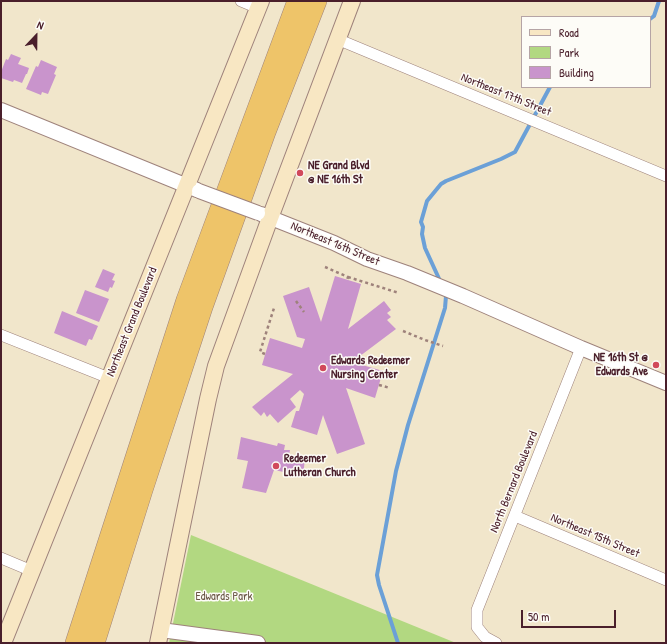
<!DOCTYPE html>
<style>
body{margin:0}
#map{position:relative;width:667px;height:644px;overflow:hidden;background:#f1e6cb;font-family:"Patrick Hand",sans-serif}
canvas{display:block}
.frame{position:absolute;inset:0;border:2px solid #4a1f2b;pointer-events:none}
.legend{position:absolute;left:521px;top:16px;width:130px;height:72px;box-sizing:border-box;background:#fdfcf7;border:1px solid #b5a4a5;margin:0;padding:5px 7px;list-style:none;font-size:12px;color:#4a1f2b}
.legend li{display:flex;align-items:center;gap:8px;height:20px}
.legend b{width:20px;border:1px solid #b5a4a5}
.north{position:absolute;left:16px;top:16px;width:40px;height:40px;-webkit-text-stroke:3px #fdfcf7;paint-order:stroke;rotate:22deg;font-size:11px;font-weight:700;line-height:16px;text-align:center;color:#4a1f2b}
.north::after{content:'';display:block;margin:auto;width:14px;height:18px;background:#4a1f2b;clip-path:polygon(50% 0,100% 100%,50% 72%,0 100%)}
.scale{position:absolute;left:521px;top:610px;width:95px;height:18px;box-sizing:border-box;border:2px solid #4a1f2b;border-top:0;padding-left:5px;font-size:12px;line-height:14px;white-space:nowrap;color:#4a1f2b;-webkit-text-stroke:3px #fdfcf7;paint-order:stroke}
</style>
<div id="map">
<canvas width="667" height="644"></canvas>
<div class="frame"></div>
<ul class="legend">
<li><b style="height:5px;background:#f8e7c3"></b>Road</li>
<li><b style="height:11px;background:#b2d881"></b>Park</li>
<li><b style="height:11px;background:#c994cc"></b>Building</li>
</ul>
<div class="north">N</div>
<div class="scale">50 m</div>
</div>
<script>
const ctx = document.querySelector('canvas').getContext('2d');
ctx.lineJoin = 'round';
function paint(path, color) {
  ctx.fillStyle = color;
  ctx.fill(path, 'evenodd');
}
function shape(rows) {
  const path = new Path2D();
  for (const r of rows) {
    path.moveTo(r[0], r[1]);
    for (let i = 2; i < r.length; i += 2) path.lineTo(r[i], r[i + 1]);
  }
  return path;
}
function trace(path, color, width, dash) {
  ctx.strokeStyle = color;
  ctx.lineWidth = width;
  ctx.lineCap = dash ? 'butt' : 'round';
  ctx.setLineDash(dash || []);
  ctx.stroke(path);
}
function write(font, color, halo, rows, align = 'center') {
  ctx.font = font + ' "Patrick Hand",sans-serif';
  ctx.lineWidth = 3;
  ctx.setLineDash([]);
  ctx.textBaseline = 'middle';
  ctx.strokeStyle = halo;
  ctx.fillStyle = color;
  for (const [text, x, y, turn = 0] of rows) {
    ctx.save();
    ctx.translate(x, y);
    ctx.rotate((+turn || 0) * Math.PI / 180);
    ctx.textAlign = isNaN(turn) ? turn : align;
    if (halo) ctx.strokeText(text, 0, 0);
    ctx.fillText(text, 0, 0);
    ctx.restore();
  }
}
paint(shape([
 [191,535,456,643,169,643]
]), '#b2d881');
trace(shape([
 [650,19,654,16,659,1],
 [441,283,425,248,422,234,423,227,421,222,427,201,441,184,446,181,501,159,515,152,550,87],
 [398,643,379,585,377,575,396,471,408,425,445,308,446,296,444,291]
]), '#6ba0d7', 4);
paint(shape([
 [11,54,21,58,18,64,29,68,27,74,26,74,22,83,14,80,13,82,1,78,1,72,6,59,8,60],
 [41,60,57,67,54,74,56,75,48,94,42,92,41,95,26,89,36,66,38,67],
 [103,269,115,274,112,280,115,281,112,288,110,287,108,292,95,287],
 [335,276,361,284,348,329,384,301,391,310,387,313,391,317,387,320,396,329,352,362,383,371,375,398,346,388,365,444,337,454,323,415,317,435,291,427,296,411,299,411,304,394,300,390,290,399,296,407,278,423,270,414,267,417,264,412,261,416,252,407,293,374,262,365,270,338,302,348,305,339,297,337,283,296,309,287,321,322],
 [85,290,109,299,99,322,76,313],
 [62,311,98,326,92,340,89,339,86,346,54,333],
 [241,437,277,446,278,443,285,445,284,450,290,450,289,455,305,459,303,476,274,470,266,493,242,488,248,461,237,459]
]), '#c994cc');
const minor = shape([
 [241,1,258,8],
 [337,39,666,176],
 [1,335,109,378],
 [515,516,666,580],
 [1,558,32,571],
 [496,643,485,637,477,627,477,610,581,348]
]);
const tertiary = shape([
 [1,110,197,190],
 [261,214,334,243,367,259,407,273,463,296,581,348,666,383],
 [161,630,258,643]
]);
const secondary = shape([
 [3,643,261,1],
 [158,643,208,399,216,366,270,218,352,1]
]);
const motorway = shape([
 [76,643,187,300,298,1],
 [94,643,142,490,202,307,265,132,316,1]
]);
trace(minor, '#9e827b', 12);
trace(tertiary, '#9e827b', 16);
trace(secondary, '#9e827b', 18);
trace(motorway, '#9e827b', 22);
trace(shape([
 [325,267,348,277,347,280],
 [348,277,399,293],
 [296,301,304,312],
 [403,331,425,340,443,346],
 [265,354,260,352,274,308],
 [379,385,390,388]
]), '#9e827b', 2.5, [3, 3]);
trace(minor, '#fff', 11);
trace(tertiary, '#fff', 14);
trace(secondary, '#f8e7c3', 16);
trace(motorway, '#eec469', 21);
const tertiaryBridge = shape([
 [199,191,258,213]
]);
trace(tertiaryBridge, '#9e827b', 16, []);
trace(tertiaryBridge, '#fff', 14);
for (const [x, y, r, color] of [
 [300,173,4,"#d1495b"],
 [656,365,4,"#d1495b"],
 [323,368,4,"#d1495b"],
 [276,466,4,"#d1495b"]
]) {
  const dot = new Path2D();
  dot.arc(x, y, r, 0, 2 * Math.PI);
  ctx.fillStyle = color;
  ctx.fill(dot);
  trace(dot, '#fdfcf7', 1.5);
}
write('12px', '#4a1f2b', '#fdfcf7', [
 ["Northeast 17th Street",506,95,22],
 ["Northeast 16th Street",335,244,23],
 ["Northeast Grand Boulevard",132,322,-68],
 ["North Bernard Boulevard",514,482,-68],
 ["Northeast 15th Street",595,536,23]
]);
write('bold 12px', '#4a1f2b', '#fdfcf7', [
 ["NE Grand Blvd",308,166],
 ["@ NE 16th St",308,180],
 ["NE 16th St @",648,358,"right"],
 ["Edwards Ave",648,372,"right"],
 ["Edwards Redeemer",331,361],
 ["Nursing Center",331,375],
 ["Redeemer",284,459],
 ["Lutheran Church",284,473]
], 'left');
write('12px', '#695645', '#fdfcf7', [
 ["Edwards Park",224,597]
]);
</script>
